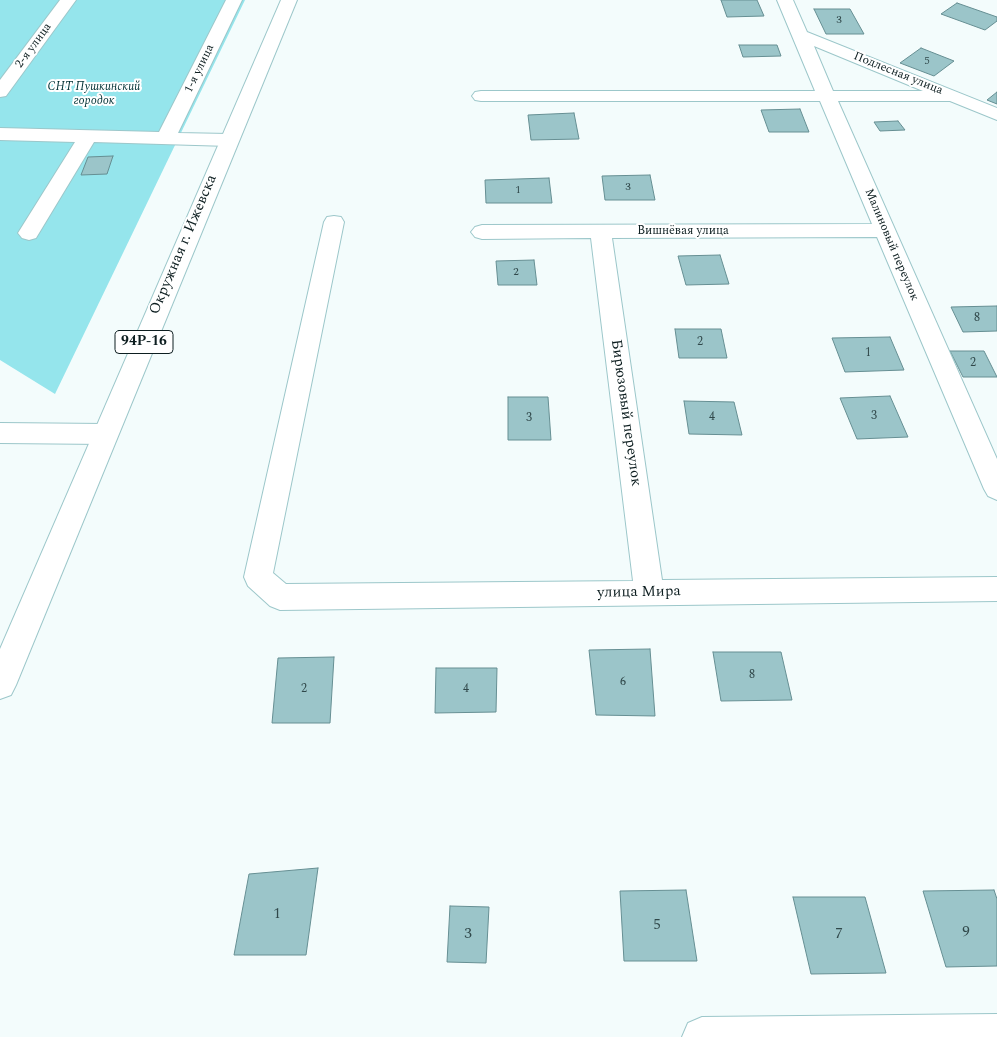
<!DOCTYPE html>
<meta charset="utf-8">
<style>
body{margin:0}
canvas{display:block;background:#f3fcfc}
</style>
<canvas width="997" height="1037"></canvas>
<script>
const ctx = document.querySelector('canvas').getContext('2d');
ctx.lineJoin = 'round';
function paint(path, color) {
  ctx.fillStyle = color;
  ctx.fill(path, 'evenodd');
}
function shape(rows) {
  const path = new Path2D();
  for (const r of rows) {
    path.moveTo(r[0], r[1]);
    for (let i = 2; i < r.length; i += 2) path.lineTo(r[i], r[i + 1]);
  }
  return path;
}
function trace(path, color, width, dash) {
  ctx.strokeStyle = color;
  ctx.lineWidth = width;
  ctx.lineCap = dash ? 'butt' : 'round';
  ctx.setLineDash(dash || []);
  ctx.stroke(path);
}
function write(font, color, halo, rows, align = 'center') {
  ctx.font = font + ' Spectral,serif';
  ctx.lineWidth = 4;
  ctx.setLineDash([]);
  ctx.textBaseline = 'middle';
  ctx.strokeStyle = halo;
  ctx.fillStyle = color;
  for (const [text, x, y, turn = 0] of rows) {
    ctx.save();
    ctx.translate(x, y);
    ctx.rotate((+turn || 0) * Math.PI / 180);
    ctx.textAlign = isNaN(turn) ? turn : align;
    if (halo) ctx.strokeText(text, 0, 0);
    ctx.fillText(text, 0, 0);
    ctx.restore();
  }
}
paint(shape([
 [0,0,245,0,55,394,0,360]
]), '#95e5ec');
const building = shape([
 [721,0,757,0,764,16,727,17,721,0],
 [957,3,997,17,997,21,985,30,941,14,957,3],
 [814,9,850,9,864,34,826,34,814,9],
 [739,45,777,45,781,56,743,57,739,45],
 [921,48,954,61,934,76,900,63,921,48],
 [997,92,997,104,987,100,997,92],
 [800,109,809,132,769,132,761,110,800,109],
 [574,113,579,139,531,140,528,115,574,113],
 [898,121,905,130,880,131,874,122,898,121],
 [113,156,107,174,81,175,88,157,113,156],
 [650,175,655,200,605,200,602,176,650,175],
 [549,178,552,203,486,203,485,180,549,178],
 [720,255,729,284,686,285,678,256,720,255],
 [534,260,537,285,498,285,496,261,534,260],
 [997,306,997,331,963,332,951,307,997,306],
 [675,329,721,329,727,358,679,358,675,329],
 [890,337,904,370,845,372,832,338,890,337],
 [950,351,984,351,997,377,963,377,950,351],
 [890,396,908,437,857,439,840,398,890,396],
 [508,397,548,397,551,440,508,440,508,397],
 [684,401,734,402,742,435,689,434,684,401],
 [650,649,655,716,596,715,589,650,650,649],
 [713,652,781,652,792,700,721,701,713,652],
 [334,657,330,723,272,723,278,658,334,657],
 [436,668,497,668,496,712,435,713,436,668],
 [318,868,306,955,234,955,249,874,318,868],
 [686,890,697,961,624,961,620,891,686,890],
 [994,890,997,899,997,966,946,967,923,891,994,890],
 [793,897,865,897,886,973,811,974,793,897],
 [450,906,489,907,486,963,447,962,450,906]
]);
paint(building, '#9bc5c9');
trace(building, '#668f93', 1);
const minor = shape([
 [60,0,76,0,6,96,0,97,0,80,60,0],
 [226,0,242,0,178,133,229,134,236,136,238,140,236,144,229,146,94,142,36,238,29,240,22,238,18,233,75,142,0,140,0,128,159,132,226,0],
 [777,0,793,0,807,32,997,108,997,120,950,101,838,101,997,459,997,500,988,496,984,489,877,237,612,238,662,580,997,577,997,601,280,610,270,606,248,586,244,577,324,222,327,217,334,216,341,217,344,222,273,573,286,584,633,581,591,238,482,239,475,237,471,232,475,227,482,225,872,224,820,101,481,101,475,100,472,96,475,92,481,91,815,91,777,0],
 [814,46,923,91,833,91,814,46],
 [0,423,105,424,114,427,118,434,114,441,105,444,0,443,0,423],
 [997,1014,997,1037,682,1037,688,1023,702,1017,997,1014]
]);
const major = shape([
 [281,0,297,0,16,685,11,695,0,699,0,649,281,0]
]);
trace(minor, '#9cc7ca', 2);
trace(major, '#9cc7ca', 2);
paint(minor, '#fff');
paint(major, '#fff');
write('11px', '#30484a', null, [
 ["3",839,21],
 ["5",927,62],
 ["3",628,188],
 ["1",518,191],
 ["2",516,273]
]);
write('12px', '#0d1e20', '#fff', [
 ["2-я улица",34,46,-54],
 ["1-я улица",200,69,-64],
 ["Подлесная улица",898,74,22],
 ["Вишнёвая улица",683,232],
 ["Малиновый переулок",891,245,67]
]);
write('italic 12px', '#003134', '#fff', [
 ["СНТ Пушкинский",94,88],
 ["городок",94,102]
]);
write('12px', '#30484a', null, [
 ["8",977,319],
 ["2",700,343],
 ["1",868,354],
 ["2",973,364],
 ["3",874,417],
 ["4",712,418],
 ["3",529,419],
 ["8",752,676],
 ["6",623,683],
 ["2",304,690],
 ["4",466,690]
]);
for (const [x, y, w] of [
 [144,342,58]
]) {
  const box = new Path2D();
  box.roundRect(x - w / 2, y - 11.5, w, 23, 4);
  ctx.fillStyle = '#fff';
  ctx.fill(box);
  trace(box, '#0d1e20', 1);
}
write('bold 14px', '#0d1e20', null, [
 ["94Р-16",144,342]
]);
write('15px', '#0d1e20', '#fff', [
 ["Окружная г. Ижевска",184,245,-67],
 ["Бирюзовый переулок",625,413,82],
 ["улица Мира",639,593,-1]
]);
write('15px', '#30484a', null, [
 ["1",277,915],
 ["5",657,926],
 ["9",966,933],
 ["3",468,935],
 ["7",839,935]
]);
</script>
